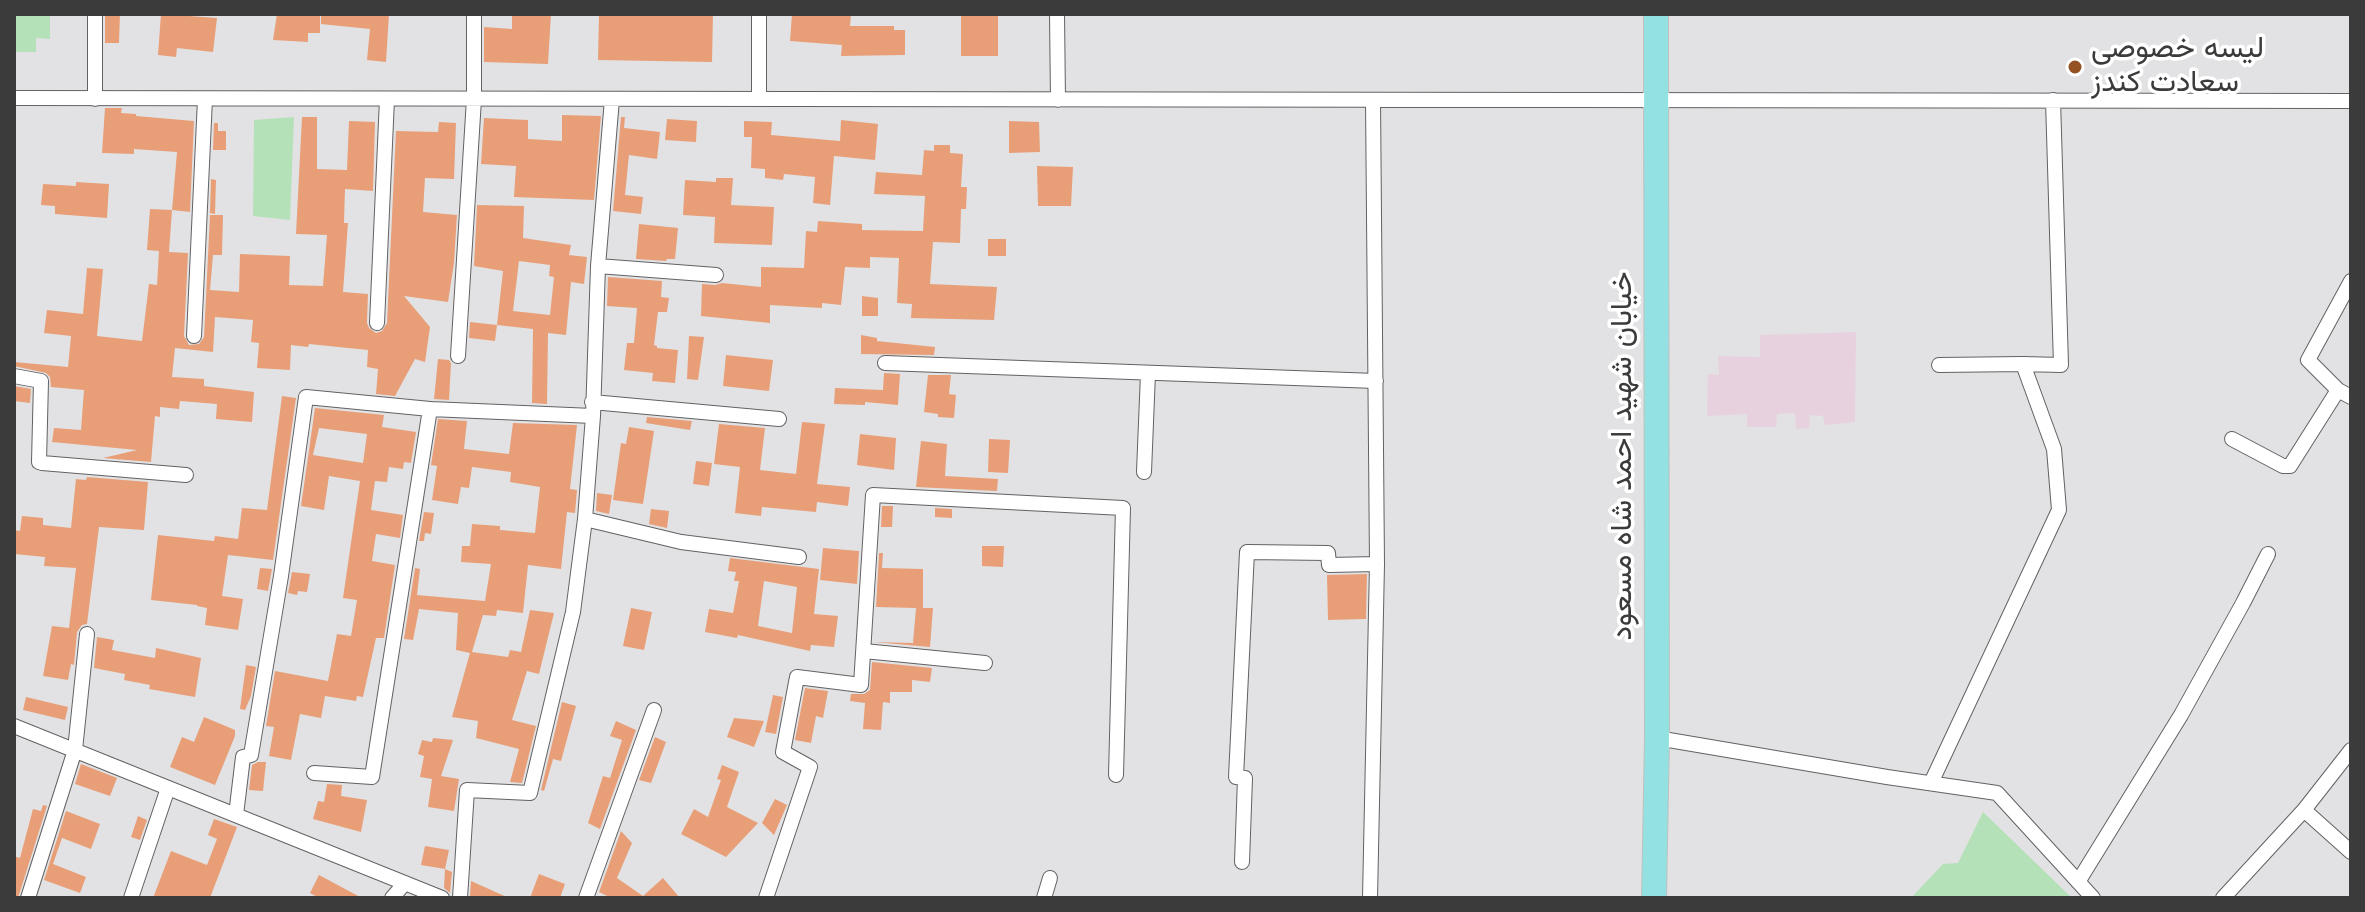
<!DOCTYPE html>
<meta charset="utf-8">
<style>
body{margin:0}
#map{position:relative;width:2365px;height:912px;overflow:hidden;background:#e2e2e4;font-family:Jost,sans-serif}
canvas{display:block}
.frame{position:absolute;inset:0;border:16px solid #3b3b3c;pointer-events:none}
</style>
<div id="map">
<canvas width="2365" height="912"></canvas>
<div class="frame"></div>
</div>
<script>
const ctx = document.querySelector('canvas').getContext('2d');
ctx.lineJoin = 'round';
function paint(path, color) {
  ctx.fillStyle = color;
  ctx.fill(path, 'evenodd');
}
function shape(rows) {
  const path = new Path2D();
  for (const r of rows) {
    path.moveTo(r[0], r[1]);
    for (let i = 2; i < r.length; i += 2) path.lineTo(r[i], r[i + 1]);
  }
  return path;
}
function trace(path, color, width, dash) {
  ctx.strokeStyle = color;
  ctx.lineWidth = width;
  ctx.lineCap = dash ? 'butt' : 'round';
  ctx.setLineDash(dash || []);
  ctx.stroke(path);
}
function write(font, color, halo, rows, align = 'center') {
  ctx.font = font + ' Jost,Vazirmatn,sans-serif';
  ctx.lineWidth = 7;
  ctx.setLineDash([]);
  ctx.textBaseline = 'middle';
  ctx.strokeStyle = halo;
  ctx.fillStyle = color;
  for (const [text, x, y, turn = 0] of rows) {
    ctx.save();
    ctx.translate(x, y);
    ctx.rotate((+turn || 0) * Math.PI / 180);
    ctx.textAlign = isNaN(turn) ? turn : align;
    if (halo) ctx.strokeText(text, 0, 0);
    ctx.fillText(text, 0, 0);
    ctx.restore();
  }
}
paint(shape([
 [1856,332,1855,422,1825,425,1823,416,1810,415,1809,428,1796,429,1795,413,1777,414,1776,427,1747,427,1747,414,1707,416,1708,374,1719,375,1718,356,1760,357,1760,335]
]), '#e8d1de');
paint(shape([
 [14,14,50,14,50,39,36,38,36,52,14,52],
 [294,117,290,220,253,216,254,120],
 [1983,812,2011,839,2072,898,1911,898,1943,864,1958,863]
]), '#b4e1b7');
paint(shape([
 [105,14,120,14,119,43,105,43],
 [161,14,217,18,213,52,177,48,176,57,158,55],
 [277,14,320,14,320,33,308,33,308,42,273,40],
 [321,14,389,14,386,62,367,60,370,29,321,24],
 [512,14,551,14,548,64,484,62,484,27,512,29],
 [599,14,713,14,712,62,598,60],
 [792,14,851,14,850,26,894,26,894,30,905,30,905,55,841,56,842,45,790,41],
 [961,14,998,14,998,56,961,56],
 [105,108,122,108,121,113,136,114,136,116,194,121,190,212,172,210,177,152,134,149,134,154,102,153],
 [562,115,601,116,594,200,514,197,516,166,481,164,484,118,528,120,528,139,562,141],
 [302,117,317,117,317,169,347,170,349,121,375,122,373,191,345,189,344,223,348,223,343,292,368,294,367,323,369,328,376,333,382,331,387,323,396,131,438,132,439,122,456,123,454,179,425,178,423,212,457,215,454,263,448,302,404,296,430,327,425,362,415,359,395,396,376,394,378,369,367,367,368,350,309,344,308,347,291,345,290,370,257,368,259,343,251,342,253,320,215,317,213,352,175,348,172,377,204,379,204,386,254,392,252,422,216,419,217,404,180,401,179,409,160,407,160,417,155,416,151,462,103,458,137,450,52,442,54,428,81,430,84,390,51,387,50,377,46,373,14,366,14,362,68,367,71,336,44,333,47,310,83,314,87,268,103,269,97,336,142,341,149,284,157,285,159,251,147,250,150,209,172,210,169,252,188,253,184,336,189,345,199,344,204,337,210,215,223,215,222,255,213,255,210,290,239,292,240,254,290,256,289,285,323,286,327,235,296,234],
 [621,117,625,117,624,128,660,132,657,159,629,155,625,195,643,197,641,214,613,211],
 [667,119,697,121,696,142,665,140],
 [841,120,878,124,875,160,834,156,830,205,813,203,815,177,784,174,783,180,765,178,765,169,751,168,752,137,744,137,744,121,772,122,771,135,840,141],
 [1009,121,1039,122,1040,152,1009,153],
 [214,123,218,123,218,131,226,131,226,150,213,150],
 [934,145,950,145,950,153,963,154,961,187,967,187,966,209,961,209,960,243,933,242,930,284,997,287,994,320,911,318,912,304,897,303,899,258,870,257,870,268,845,267,841,305,822,303,822,308,770,305,770,323,701,316,702,284,715,285,722,283,761,287,761,267,804,268,806,231,817,232,818,221,862,224,862,230,923,231,925,196,874,194,876,172,922,175,924,150,934,151],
 [1037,166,1073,167,1071,206,1038,206],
 [716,178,733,178,731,205,774,207,772,245,714,243,715,217,683,215,685,180,716,182],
 [211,179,216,180,215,214,210,213],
 [76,182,109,184,107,218,55,214,55,206,41,205,43,184,76,186],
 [477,205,524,206,523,238,571,245,569,255,587,257,584,284,571,282,566,335,548,333,547,404,532,403,533,329,497,325,503,271,474,266],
 [519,261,550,265,549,276,554,277,550,315,513,311],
 [639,224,678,228,675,259,667,259,666,261,636,259],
 [988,239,1006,239,1006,256,988,256],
 [608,277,662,281,661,297,669,298,667,312,658,312,654,345,657,346,657,348,678,350,675,383,652,381,653,373,624,370,627,343,634,343,637,308,607,306],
 [862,296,878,298,878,316,862,316],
 [470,322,497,325,495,341,469,338],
 [861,335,877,338,877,341,935,347,934,355,861,354],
 [689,336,704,337,698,380,687,379],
 [726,355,773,360,769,391,723,386],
 [438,359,449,360,451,363,449,400,434,399],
 [884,373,900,374,898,405,865,402,865,405,834,404,835,388,883,390],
 [928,375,951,375,949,394,956,395,954,418,938,417,938,414,924,412],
 [14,386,31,389,30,403,14,401],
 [282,396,296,398,273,560,228,555,222,596,243,599,238,630,205,625,207,608,197,606,197,605,151,600,158,535,214,541,215,536,238,539,242,508,267,510],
 [315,408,384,415,382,427,416,432,411,463,404,462,403,469,389,467,387,482,375,481,371,510,403,515,400,538,376,534,372,561,395,565,384,638,376,638,363,697,357,696,356,701,325,696,321,718,300,714,291,760,269,756,274,727,266,726,275,671,328,681,337,634,351,636,357,600,343,598,360,481,329,476,324,510,301,506],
 [319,428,367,434,363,463,313,455],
 [647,417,692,421,690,430,646,423],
 [438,419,467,421,464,449,509,454,513,423,577,425,570,489,577,490,575,513,567,512,561,569,528,565,523,613,497,610,496,616,483,615,472,652,508,657,510,650,521,652,530,610,554,613,539,674,527,671,512,720,536,726,522,783,510,782,519,749,476,738,478,721,452,717,470,653,456,650,458,613,419,609,413,640,404,639,415,568,420,569,417,595,485,601,491,564,461,562,462,546,470,546,472,524,500,526,500,530,535,533,540,487,510,482,511,472,472,467,469,488,461,487,458,504,432,500,437,466,431,465],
 [802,422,825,424,817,484,850,487,848,506,817,502,816,512,762,507,761,516,735,513,740,467,714,464,719,424,765,428,760,470,796,474],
 [629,427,654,431,643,504,613,500,621,443,626,444],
 [860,434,896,438,894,470,857,465],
 [989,439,1010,440,1008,473,988,472],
 [921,441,947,444,945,476,998,479,997,491,916,487],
 [696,461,712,463,709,486,693,484],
 [87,477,148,482,144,530,99,527,87,624,82,625,77,632,74,665,71,664,68,680,43,676,52,626,69,628,76,568,44,566,45,557,14,554,14,530,20,531,22,516,43,518,43,525,71,528,76,479,86,480],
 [597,493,612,495,609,514,596,511],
 [882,506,893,506,892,527,881,527],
 [935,508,952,509,952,518,935,517],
 [651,509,669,511,667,528,649,524],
 [424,512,434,513,431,534,425,533,424,541,419,541],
 [982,546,1004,546,1003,567,982,566],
 [823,548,859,551,857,584,820,580],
 [879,553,883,553,882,568,923,569,923,608,933,608,930,647,874,642,913,643,916,608,876,607],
 [730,558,819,569,814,614,838,616,834,647,811,645,810,651,738,635,737,638,705,632,709,609,733,613,739,581,734,581,736,572,728,571],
 [764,581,797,587,792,633,758,626],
 [260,568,272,569,268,591,257,589],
 [292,572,310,574,307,592,298,591,297,595,288,593],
 [1367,574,1366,619,1328,620,1327,575],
 [631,608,652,612,644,650,623,646],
 [97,637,114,640,112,650,155,658,156,648,201,658,195,697,149,689,150,685,124,680,125,674,94,668],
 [872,662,932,668,930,682,912,680,912,692,890,692,890,703,883,702,881,730,863,729,865,703,850,701,851,694,864,694,870,690],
 [246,665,256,667,251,696,245,710,240,709],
 [805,688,828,691,823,718,816,716,811,743,795,740],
 [773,695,783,697,776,734,765,732],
 [26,697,68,707,65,720,23,710],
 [562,702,576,706,561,761,553,759,544,791,541,790],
 [204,717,235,730,235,736,215,785,170,767,182,737,194,742],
 [734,718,764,721,754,747,727,737],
 [616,721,636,730,600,829,588,823,603,776,610,778,622,740,610,736],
 [655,737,666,742,651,783,639,780],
 [433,738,453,740,441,776,459,779,454,811,428,807,432,779,420,777,424,756,418,754,422,740,432,742],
 [258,762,266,762,263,791,249,790,252,765],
 [81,764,117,778,110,796,75,784],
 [722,765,739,772,727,807,758,823,726,857,681,834,694,809,708,817,721,780,717,779],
 [327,784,342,785,341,796,367,800,361,832,313,819,318,801,324,802],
 [775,799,787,805,774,835,762,823],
 [43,805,47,806,18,898,14,898,14,856,20,858,33,809,41,811],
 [66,811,100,824,91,849,62,838,53,864,86,877,80,893,44,880],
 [138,816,147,820,140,840,131,837],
 [214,819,237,827,210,898,153,898,171,851,207,865,217,839,208,835],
 [621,831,632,843,617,878,643,896,663,878,680,898,611,898,599,892],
 [425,846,449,850,445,869,452,872,450,893,444,888,445,869,421,865],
 [539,874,565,884,560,898,530,898],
 [319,875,362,898,319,898,310,893],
 [471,881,509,898,474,898,470,896]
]), '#e89f78');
const street = shape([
 [95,14,95,99],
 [759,14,759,99],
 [1057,14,1058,100],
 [14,98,2351,101],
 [598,266,716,275],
 [2351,281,2308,360,2338,390,2351,397],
 [377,323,387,99],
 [194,336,205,99],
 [458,356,474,99,474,14],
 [885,363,1376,381],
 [1939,365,2023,364],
 [14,376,41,381,39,462,42,463,186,475],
 [592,402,779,419],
 [2232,439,2283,466,2290,466,2338,390],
 [1144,472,1148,373],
 [585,519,681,542,799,557],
 [864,651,985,663],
 [14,726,442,898],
 [1657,738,1887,777,1997,793,2093,898],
 [314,773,372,777,430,409],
 [1931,783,2059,510,2054,449,2023,364,2061,365,2053,100],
 [2304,810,2351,852],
 [236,815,243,757,251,755,281,576,306,397,430,409,593,416],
 [1242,862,1245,778,1236,777,1247,552,1328,553,1329,565,1377,564],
 [2078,882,2181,715,2243,603,2268,554],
 [28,898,75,750,87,634],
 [131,898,168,788],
 [392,898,405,883],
 [460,898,467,790,530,793,573,612,585,519,593,416,598,266,612,99],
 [586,898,654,710],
 [766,898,810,767,783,752,797,677,861,685,873,495,1123,508,1116,775],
 [1044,898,1050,878],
 [1370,898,1377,564,1373,100],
 [2223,898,2304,810,2351,750]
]);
const primary = shape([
 [1654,898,1657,738,1656,14]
]);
trace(street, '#626264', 16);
trace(primary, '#c0c0c1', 26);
trace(street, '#fff', 14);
trace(primary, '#93e1e1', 24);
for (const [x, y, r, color] of [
 [2075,67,8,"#945121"]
]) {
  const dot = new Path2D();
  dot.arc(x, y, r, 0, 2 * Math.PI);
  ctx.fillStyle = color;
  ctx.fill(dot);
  trace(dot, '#fff', 3);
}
write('30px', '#3b3b3c', '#fff', [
 ["لیسه خصوصی",2091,50],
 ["سعادت کندز",2091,84]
], 'left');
write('30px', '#3b3b3c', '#fff', [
 ["خیابان شهید احمد شاه مسعود",1624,456,-90]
]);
</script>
